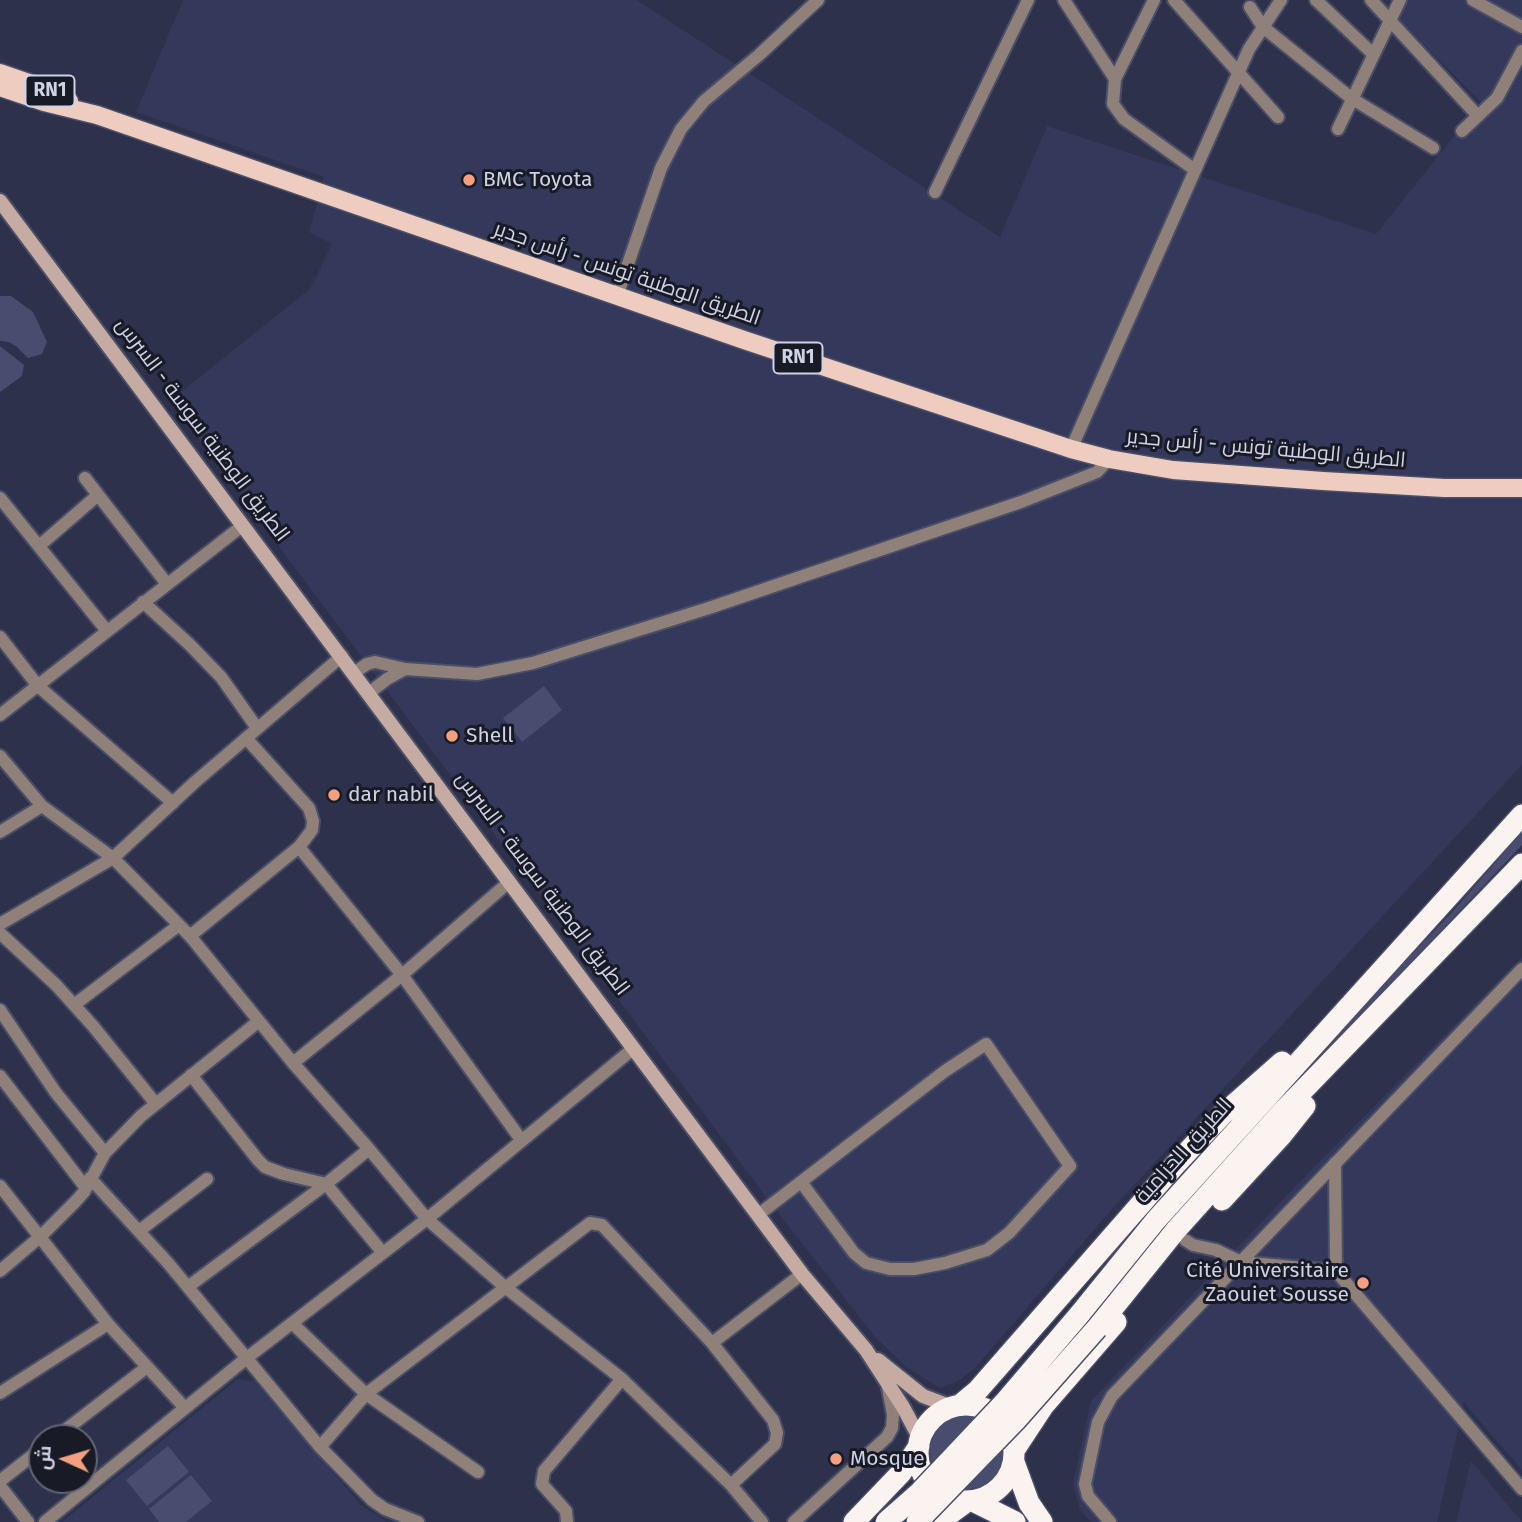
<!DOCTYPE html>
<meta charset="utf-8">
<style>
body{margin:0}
#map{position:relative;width:1522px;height:1522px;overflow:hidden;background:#2d314c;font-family:"Fira Sans",Cairo,sans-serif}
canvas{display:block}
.north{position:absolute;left:28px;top:1424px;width:70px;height:70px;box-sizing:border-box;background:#181a26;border:2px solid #616472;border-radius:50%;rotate:274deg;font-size:19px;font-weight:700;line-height:28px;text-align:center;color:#cfd2e4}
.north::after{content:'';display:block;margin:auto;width:24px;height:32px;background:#f2a080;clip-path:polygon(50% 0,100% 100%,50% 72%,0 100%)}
</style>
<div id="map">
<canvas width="1522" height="1522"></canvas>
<div class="north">ش</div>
</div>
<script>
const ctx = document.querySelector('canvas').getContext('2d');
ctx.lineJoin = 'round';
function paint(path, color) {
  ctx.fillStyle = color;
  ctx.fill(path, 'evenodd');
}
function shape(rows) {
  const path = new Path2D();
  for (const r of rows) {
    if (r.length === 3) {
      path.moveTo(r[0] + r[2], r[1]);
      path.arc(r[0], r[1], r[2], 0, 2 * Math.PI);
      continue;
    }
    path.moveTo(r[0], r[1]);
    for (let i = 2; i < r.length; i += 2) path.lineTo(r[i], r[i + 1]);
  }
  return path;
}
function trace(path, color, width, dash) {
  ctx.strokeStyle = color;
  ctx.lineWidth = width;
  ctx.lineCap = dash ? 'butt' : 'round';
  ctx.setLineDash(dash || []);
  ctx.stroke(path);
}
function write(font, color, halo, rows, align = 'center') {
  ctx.font = font + ' "Fira Sans",Cairo,sans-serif';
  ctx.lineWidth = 6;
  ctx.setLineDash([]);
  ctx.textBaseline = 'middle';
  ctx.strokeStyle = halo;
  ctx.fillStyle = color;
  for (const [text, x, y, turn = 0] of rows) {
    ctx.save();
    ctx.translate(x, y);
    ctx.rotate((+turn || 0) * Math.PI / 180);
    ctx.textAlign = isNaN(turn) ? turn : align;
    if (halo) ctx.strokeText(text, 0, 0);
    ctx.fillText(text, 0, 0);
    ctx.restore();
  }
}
paint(shape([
 [183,0,637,0,1000,237,1047,126,1376,234,1481,102,1398,19,1407,0,1522,0,1522,765,1114,1207,974,1369,957,1382,940,1388,905,1366,875,1337,769,1201,170,401,310,289,332,244,309,232,324,177,136,112],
 [1522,957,1522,1470,1464,1403,1437,1522,1091,1522,1080,1510,1073,1483,1091,1401,1316,1165],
 [238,1379,255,1381,362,1506,387,1522,62,1522],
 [1471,1461,1522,1522,1456,1522]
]), '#34385a');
paint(shape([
 [0,296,11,296,33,312,47,342,42,354,28,358,17,347,9,342,0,341],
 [0,346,24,365,22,376,0,392],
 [544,686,562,710,522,742,503,718],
 [1522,832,1522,845,1308,1072,1304,1068,1454,910],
 [967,1452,37],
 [168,1446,189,1472,147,1506,126,1480],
 [191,1475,212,1501,186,1522,159,1522,149,1509]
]), '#484d70');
const street = shape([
 [1064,0,1115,79],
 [1154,0,1115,79,1113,104,1124,119,1195,170],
 [1174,0,1278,117],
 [1316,0,1373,54],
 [1371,0,1478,116],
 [1473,0,1522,27],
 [1250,7,1263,27,1351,98,1433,148],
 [1338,129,1400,0],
 [1462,131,1497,98,1522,51],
 [935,192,1028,0],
 [617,296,661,168,681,129,704,101,759,55,818,0],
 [1071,449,1249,49,1281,0],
 [85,478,167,584],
 [0,498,107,631],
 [39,546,98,495],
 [143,602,189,644,221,677,257,728],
 [0,637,38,686,173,803],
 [354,673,367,664,375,662,405,669,477,674,533,663,709,608,1021,502,1097,472,1109,459],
 [369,693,387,679,405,669],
 [0,715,242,526],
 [0,756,42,806,113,858,190,936,293,1063,369,1149,427,1219,505,1287,622,1379,731,1485,762,1522],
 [0,832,42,806],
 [299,847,402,975,522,1141],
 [0,924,113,858,195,782,342,656],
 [0,933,56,985,93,1026,156,1104],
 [190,936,299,847,312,830,313,821,309,808,246,738],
 [74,1005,179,925],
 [0,1010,56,1093,105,1153],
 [293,1063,402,975,509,882],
 [191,1075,258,1160,265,1167,284,1174,326,1184,383,1253],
 [0,1076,86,1188],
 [1335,1163,1336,1271,1522,1489],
 [90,1178,168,1263,320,1447,372,1500,385,1509,418,1522],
 [0,1186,108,1324,185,1408],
 [758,1215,945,1071,986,1044,1070,1166,1009,1233,987,1250,945,1263,914,1269,890,1269,866,1263,854,1253,801,1182],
 [139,1231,207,1179],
 [1185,1240,1193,1245,1216,1250,1241,1262,1336,1271],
 [0,1271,41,1236,75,1202,84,1192,105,1153,141,1116,259,1021],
 [189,1286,326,1184,369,1149],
 [292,1323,366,1394,590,1223,602,1225,712,1343,802,1274],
 [712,1343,773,1420,777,1433,775,1444,731,1485],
 [0,1393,108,1324],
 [55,1438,147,1367],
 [320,1447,366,1394,478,1472],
 [0,1481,42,1448],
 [0,1486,28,1522],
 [45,1522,248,1357,427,1219,634,1048],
 [567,1522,566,1511,542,1484,544,1471,622,1379],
 [794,1522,887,1437,892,1428,893,1415,887,1383],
 [1110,1522,1088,1496,1085,1484,1098,1422,1112,1396,1522,969]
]);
const secondary = shape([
 [0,201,802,1274,866,1350,903,1407,920,1439],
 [878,1360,923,1396,952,1407]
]);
const primary = shape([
 [0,73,46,89,69,101],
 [0,87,44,102,97,115,744,340,1071,449,1109,459,1173,470,1323,481,1444,488,1522,488]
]);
const highway = shape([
 [1222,1200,1281,1136,1305,1106],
 [1079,1315,1156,1220,1522,815],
 [1097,1328,1176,1230,1283,1111,1522,864],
 [966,1453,48],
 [960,1405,978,1390,1175,1165,1222,1115,1282,1062],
 [1015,1449,1044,1405,1116,1322],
 [1014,1462,1029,1503,1042,1522],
 [973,1501,1015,1522],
 [854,1522,901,1473,919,1446],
 [939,1522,966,1502]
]);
trace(street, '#4a4e67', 16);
trace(secondary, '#4a4e67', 18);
trace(primary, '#4a4e67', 21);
trace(highway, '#4a4e67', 24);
trace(street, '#90807a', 12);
trace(secondary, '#c5aba2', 14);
trace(primary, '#eecdc0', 18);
trace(highway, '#fbf3f0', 21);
const highwayBridge = shape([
 [886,1522,920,1492,1004,1403,1079,1315],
 [917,1522,1015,1421,1097,1328]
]);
trace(highwayBridge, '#4a4e67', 24, []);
trace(highwayBridge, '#fbf3f0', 21);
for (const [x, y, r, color] of [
 [469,180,7,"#f2a080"],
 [452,736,7,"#f2a080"],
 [334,795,7,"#f2a080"],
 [1363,1283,7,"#f2a080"],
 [836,1459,7,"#f2a080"]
]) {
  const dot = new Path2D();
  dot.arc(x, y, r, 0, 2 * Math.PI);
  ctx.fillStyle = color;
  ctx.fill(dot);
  trace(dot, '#181a26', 2.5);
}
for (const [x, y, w] of [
 [50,91,49],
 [798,358,49]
]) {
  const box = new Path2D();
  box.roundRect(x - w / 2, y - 15.5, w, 31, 5);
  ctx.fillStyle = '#181a26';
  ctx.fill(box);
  trace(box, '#cfd2e4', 2);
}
write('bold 19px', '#cfd2e4', null, [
 ["RN1",50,91],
 ["RN1",798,358]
]);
write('21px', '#cfd2e4', '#181a26', [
 ["BMC Toyota",483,180],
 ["Shell",466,736],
 ["dar nabil",348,795],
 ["Cité Universitaire",1349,1271,"right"],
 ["Zaouiet Sousse",1349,1295,"right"],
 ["Mosque",850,1459]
], 'left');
write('21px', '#cfd2e4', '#181a26', [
 ["الطريق الوطنية تونس - رأس جدير",627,274,19],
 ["الطريق الوطنية سوسة - السرس",202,430,53],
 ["الطريق الوطنية تونس - رأس جدير",1266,449,5],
 ["الطريق الوطنية سوسة - السرس",542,884,53],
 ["الطريق الحزامية",1184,1151,-48]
]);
</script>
